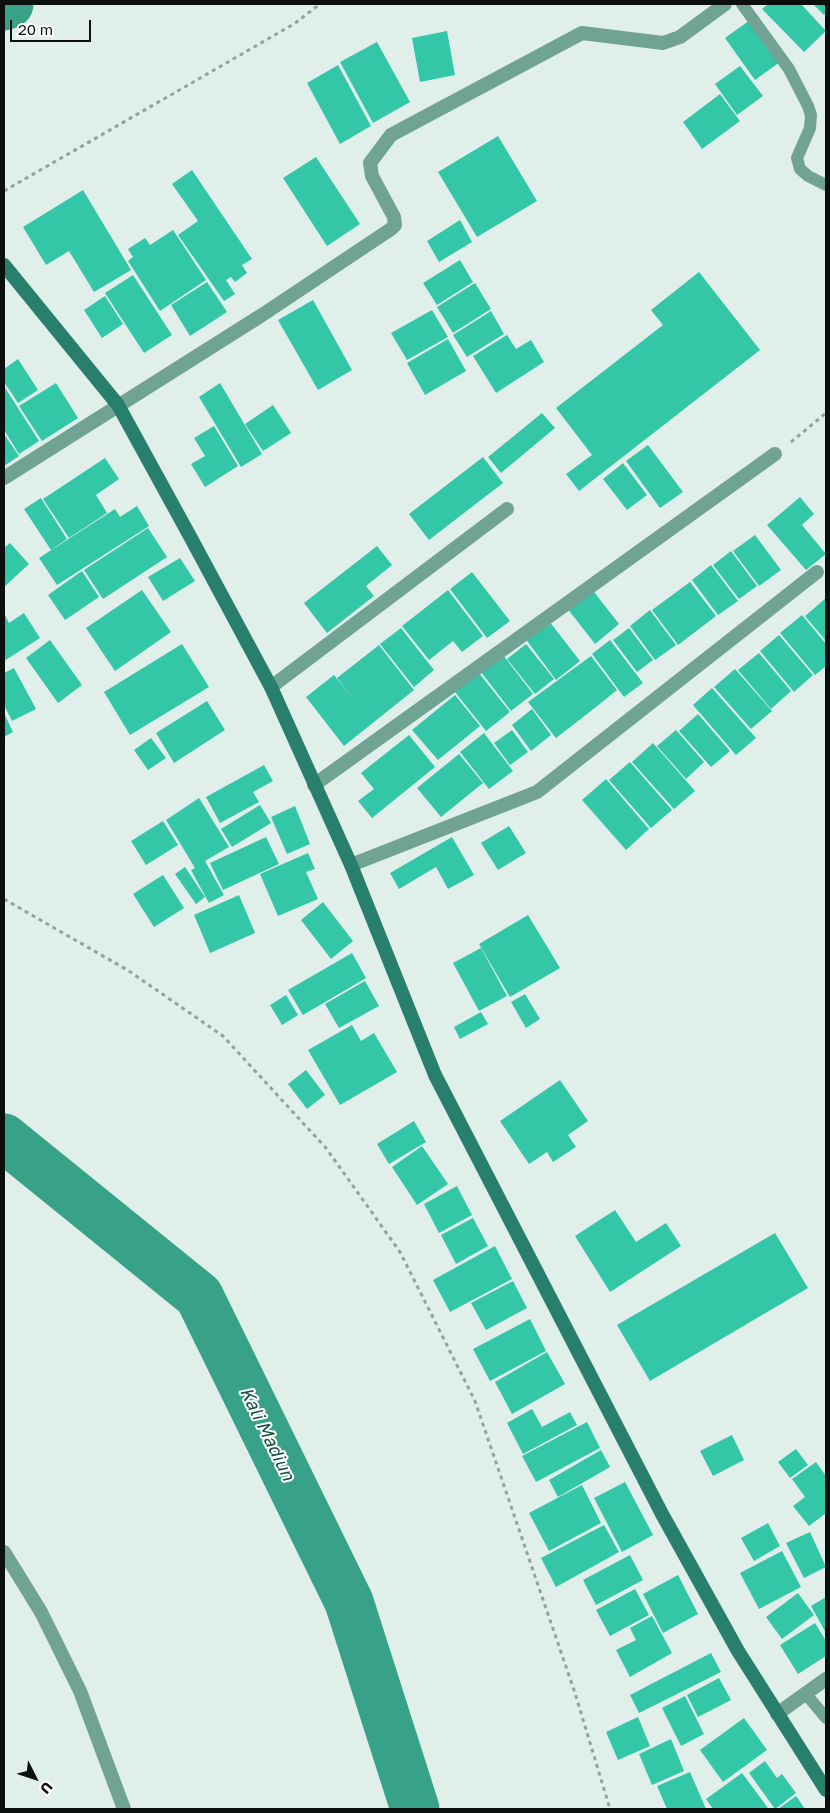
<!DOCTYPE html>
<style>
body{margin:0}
#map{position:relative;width:830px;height:1813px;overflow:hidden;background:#e1efeb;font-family:"Golos Text",sans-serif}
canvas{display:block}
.frame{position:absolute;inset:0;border:5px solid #0b0f0e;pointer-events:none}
.north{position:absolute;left:10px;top:1753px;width:50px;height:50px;-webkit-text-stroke:4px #fff;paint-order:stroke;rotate:131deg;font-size:14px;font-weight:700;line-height:20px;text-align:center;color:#0b0f0e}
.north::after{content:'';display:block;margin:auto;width:18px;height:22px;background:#0b0f0e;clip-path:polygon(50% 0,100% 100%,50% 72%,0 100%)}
.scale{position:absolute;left:10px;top:20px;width:81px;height:22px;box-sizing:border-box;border:2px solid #0b0f0e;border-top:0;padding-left:6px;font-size:15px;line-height:18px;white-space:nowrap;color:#0b0f0e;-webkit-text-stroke:4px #fff;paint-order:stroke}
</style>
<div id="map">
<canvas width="830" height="1813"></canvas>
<div class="frame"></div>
<div class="north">U</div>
<div class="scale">20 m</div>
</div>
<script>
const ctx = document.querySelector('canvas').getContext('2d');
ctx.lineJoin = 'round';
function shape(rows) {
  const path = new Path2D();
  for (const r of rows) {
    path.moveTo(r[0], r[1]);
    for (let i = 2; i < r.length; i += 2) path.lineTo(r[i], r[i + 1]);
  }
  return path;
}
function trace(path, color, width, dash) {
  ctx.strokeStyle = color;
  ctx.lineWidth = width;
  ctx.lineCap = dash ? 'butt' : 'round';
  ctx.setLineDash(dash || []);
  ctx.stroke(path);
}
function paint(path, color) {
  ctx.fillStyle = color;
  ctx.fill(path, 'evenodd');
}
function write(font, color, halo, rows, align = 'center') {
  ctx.font = font + ' "Golos Text",sans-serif';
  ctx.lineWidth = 4;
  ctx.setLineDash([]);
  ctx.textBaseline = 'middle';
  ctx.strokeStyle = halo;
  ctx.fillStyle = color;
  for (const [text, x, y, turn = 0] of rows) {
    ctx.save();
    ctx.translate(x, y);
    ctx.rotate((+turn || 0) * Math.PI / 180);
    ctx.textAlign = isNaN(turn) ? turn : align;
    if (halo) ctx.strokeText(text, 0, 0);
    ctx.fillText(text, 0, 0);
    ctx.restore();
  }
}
trace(shape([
 [4,6,9,4],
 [4,1138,199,1296,349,1602,415,1809]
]), '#38a289', 49);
paint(shape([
 [768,4,801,4,826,31,804,52,762,9],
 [813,4,826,4,826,12,824,15],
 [750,20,780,62,755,80,725,38],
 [447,31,455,75,420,82,412,38],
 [377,42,410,102,373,123,340,62],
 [338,65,371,126,340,144,307,83],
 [740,66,763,96,737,115,715,84],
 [720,94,740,121,702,149,683,122],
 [498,136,537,201,477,237,438,172],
 [316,157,360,224,327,246,283,178],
 [192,170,252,259,242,265,247,273,235,282,231,277,226,280,235,294,224,301,178,235,198,221,172,184],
 [83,190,131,270,94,292,69,251,46,265,23,227],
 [460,220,472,242,439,262,427,241],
 [173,230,206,280,160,311,128,261,133,257,128,249,145,238,150,245],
 [460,260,473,282,437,305,423,283],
 [699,272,760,350,579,491,566,474,592,455,556,408,663,325,651,310],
 [133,275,172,335,144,353,105,293],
 [207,282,227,312,190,336,171,305],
 [475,283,491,309,453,333,437,307],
 [105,296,123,324,102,338,84,310],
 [313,300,352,370,318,390,278,320],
 [432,310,448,337,407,360,391,333],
 [491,311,504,334,467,357,453,335],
 [507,335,516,349,531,340,544,362,496,393,473,356],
 [448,339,466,371,425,395,407,363],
 [18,359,38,390,18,403,4,382,4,369],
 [56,383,78,418,42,441,19,406],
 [220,383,262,454,241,467,199,397],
 [4,386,39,441,19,454,4,430],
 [273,405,291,433,263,451,245,424],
 [542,413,555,428,501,473,488,457],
 [214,426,238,466,205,487,191,464,205,456,194,438],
 [4,434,19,456,4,466],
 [648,445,683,492,660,508,626,461],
 [483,457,503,483,429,540,409,514],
 [105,458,119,479,96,495,107,513,69,538,43,499],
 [623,463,647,495,627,510,603,479],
 [800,497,814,514,802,525,826,554,806,570,767,525],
 [41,498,67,539,51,550,24,509],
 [137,506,149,526,57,585,39,558,115,509,120,517],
 [148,528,167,557,103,599,84,570],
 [755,535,781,570,759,586,733,551],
 [10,543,29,564,4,587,4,548],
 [377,546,392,565,366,586,374,596,327,633,304,603],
 [731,551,757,586,739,599,713,565],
 [180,558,195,581,163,601,148,577],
 [711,565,738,601,718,615,692,580],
 [82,571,99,597,65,620,48,595],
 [472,572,510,621,487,638,450,589],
 [690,582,716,616,678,645,652,610],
 [591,588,619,624,595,644,567,608],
 [142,590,171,632,115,671,86,628],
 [448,590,483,636,462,652,453,641,429,660,402,626],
 [826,598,826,641,805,616],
 [650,610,676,645,655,660,630,626],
 [4,613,9,623,24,613,40,638,4,661],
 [802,615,826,644,826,666,815,675,780,633],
 [549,621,580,661,556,680,525,638],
 [401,628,434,670,414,687,380,644],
 [629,628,653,660,637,672,613,640],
 [779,635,813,675,794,692,760,651],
 [50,640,82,685,58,703,26,658],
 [610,640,643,683,624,697,592,654],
 [182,644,209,687,130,735,104,692],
 [526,644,554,679,535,694,507,659],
 [379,645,414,690,344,746,306,697,334,675,357,704,337,678],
 [759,653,791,691,771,709,738,670],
 [503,655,533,694,511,711,481,672],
 [591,656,617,690,596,707,572,677,596,707,556,738,528,702],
 [14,668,36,709,12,721,4,705,4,673],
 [735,669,772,711,751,729,714,687],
 [479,673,510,712,486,731,455,692],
 [712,688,756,738,736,755,693,705],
 [455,695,480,726,438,760,412,730],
 [207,701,225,730,174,763,156,733],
 [532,709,551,735,531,751,512,725],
 [4,713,13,732,4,737],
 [698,714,730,751,711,767,679,731],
 [512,730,528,752,510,765,494,743],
 [676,730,704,762,686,779,657,746],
 [484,733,513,771,489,789,460,752],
 [409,735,435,767,372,818,358,801,374,789,361,773],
 [151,738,166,758,148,770,134,750],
 [653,743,695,791,674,809,632,762],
 [459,754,483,783,441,817,417,788],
 [630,762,672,810,651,828,609,780],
 [264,765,273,781,253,792,259,802,220,823,206,797],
 [606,779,649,829,626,850,582,800],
 [199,798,229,847,205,861,224,895,209,903,191,870,195,868,166,820],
 [260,805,271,823,232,847,221,829],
 [295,806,310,844,287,854,271,817],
 [163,821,178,845,146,865,131,841],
 [509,826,526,853,498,870,481,843],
 [266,837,279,864,223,890,210,863],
 [452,837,474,875,448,889,436,867,399,889,390,873],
 [308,853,315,869,306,872,318,899,278,916,260,874],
 [185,867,205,897,196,904,175,874],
 [163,875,184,908,154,927,133,894],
 [239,895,255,933,210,953,194,915],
 [323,902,353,941,331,959,301,920],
 [528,915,560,968,510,997,479,944],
 [481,948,507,996,479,1011,453,963],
 [352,953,366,978,303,1015,288,990],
 [365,981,379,1006,339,1028,325,1004],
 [525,994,540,1019,526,1028,511,1002],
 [286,995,298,1015,282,1025,270,1005],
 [481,1012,488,1024,460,1039,454,1027],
 [352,1025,361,1041,374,1033,397,1072,340,1105,308,1050],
 [306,1070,325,1095,307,1109,288,1084],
 [560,1080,588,1121,568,1135,576,1147,553,1162,547,1152,529,1164,500,1121],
 [414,1121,426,1142,389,1164,377,1144],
 [422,1146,448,1184,417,1205,392,1167],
 [457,1186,472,1215,439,1233,424,1204],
 [615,1210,636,1242,666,1223,681,1246,610,1292,575,1236],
 [473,1218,488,1246,456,1264,441,1235],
 [775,1233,808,1288,650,1381,617,1325],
 [495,1246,512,1279,450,1312,433,1280],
 [513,1281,527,1308,486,1330,471,1303],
 [530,1319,546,1351,490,1381,473,1349],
 [547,1352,565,1384,512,1414,495,1382],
 [532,1409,542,1427,570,1412,577,1425,523,1454,507,1423],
 [587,1422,600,1448,536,1482,522,1456],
 [732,1435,744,1460,713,1476,700,1451],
 [796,1449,808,1465,790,1478,778,1462],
 [601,1450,610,1467,558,1497,549,1480],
 [816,1462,826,1476,826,1513,809,1526,793,1506,805,1497,792,1479],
 [625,1482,653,1535,622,1552,594,1498],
 [582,1485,601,1523,549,1551,529,1513],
 [768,1523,780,1546,754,1561,741,1538],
 [604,1525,619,1552,556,1587,541,1558],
 [810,1532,826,1567,804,1578,786,1543],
 [782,1551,801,1587,759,1609,740,1573],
 [630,1555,643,1580,596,1605,583,1580],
 [678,1575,698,1614,663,1633,643,1594],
 [635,1589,649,1615,610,1636,596,1610],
 [798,1593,814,1615,782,1639,766,1617],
 [826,1597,826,1633,811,1606],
 [652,1616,672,1653,630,1677,616,1650,636,1640,630,1628],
 [815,1623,826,1641,826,1656,798,1674,780,1645],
 [711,1653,721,1672,639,1713,630,1695],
 [719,1678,731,1700,698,1717,687,1695],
 [685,1696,704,1734,681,1746,662,1708],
 [638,1717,650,1746,618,1760,606,1732],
 [744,1718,767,1750,723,1782,700,1750],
 [671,1739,684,1771,652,1785,639,1754],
 [765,1761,777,1778,782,1774,796,1793,775,1809,749,1773],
 [690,1772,706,1809,667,1809,657,1786],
 [742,1773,768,1808,765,1809,713,1809,706,1799],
 [796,1796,805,1809,778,1809]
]), '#33c6a7');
trace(shape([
 [4,191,294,24,320,4],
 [791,442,826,413],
 [4,899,129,971,223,1036,326,1148,400,1252,475,1401,575,1693,610,1809]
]), '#96a19e', 3, [4, 4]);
trace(shape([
 [742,4,789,69,808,106,811,115,810,128,797,158,800,169,808,176,826,185],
 [805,1693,826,1718]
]), '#71a394', 12);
trace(shape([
 [4,478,262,315,391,229,395,225,394,217,372,176,370,163,391,135,582,33,663,43,680,37,725,4],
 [271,687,507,509],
 [314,785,775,454],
 [351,865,537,792,817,572],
 [4,1552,41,1612,80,1691,124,1809],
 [777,1714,826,1679]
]), '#71a394', 14);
trace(shape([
 [4,265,118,405,192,540,271,687,351,865,435,1075,662,1514,738,1651,826,1790]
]), '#287f6b', 14);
write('italic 18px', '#154f42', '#fff', [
 ["Kali Madiun",267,1434,64]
]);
</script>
